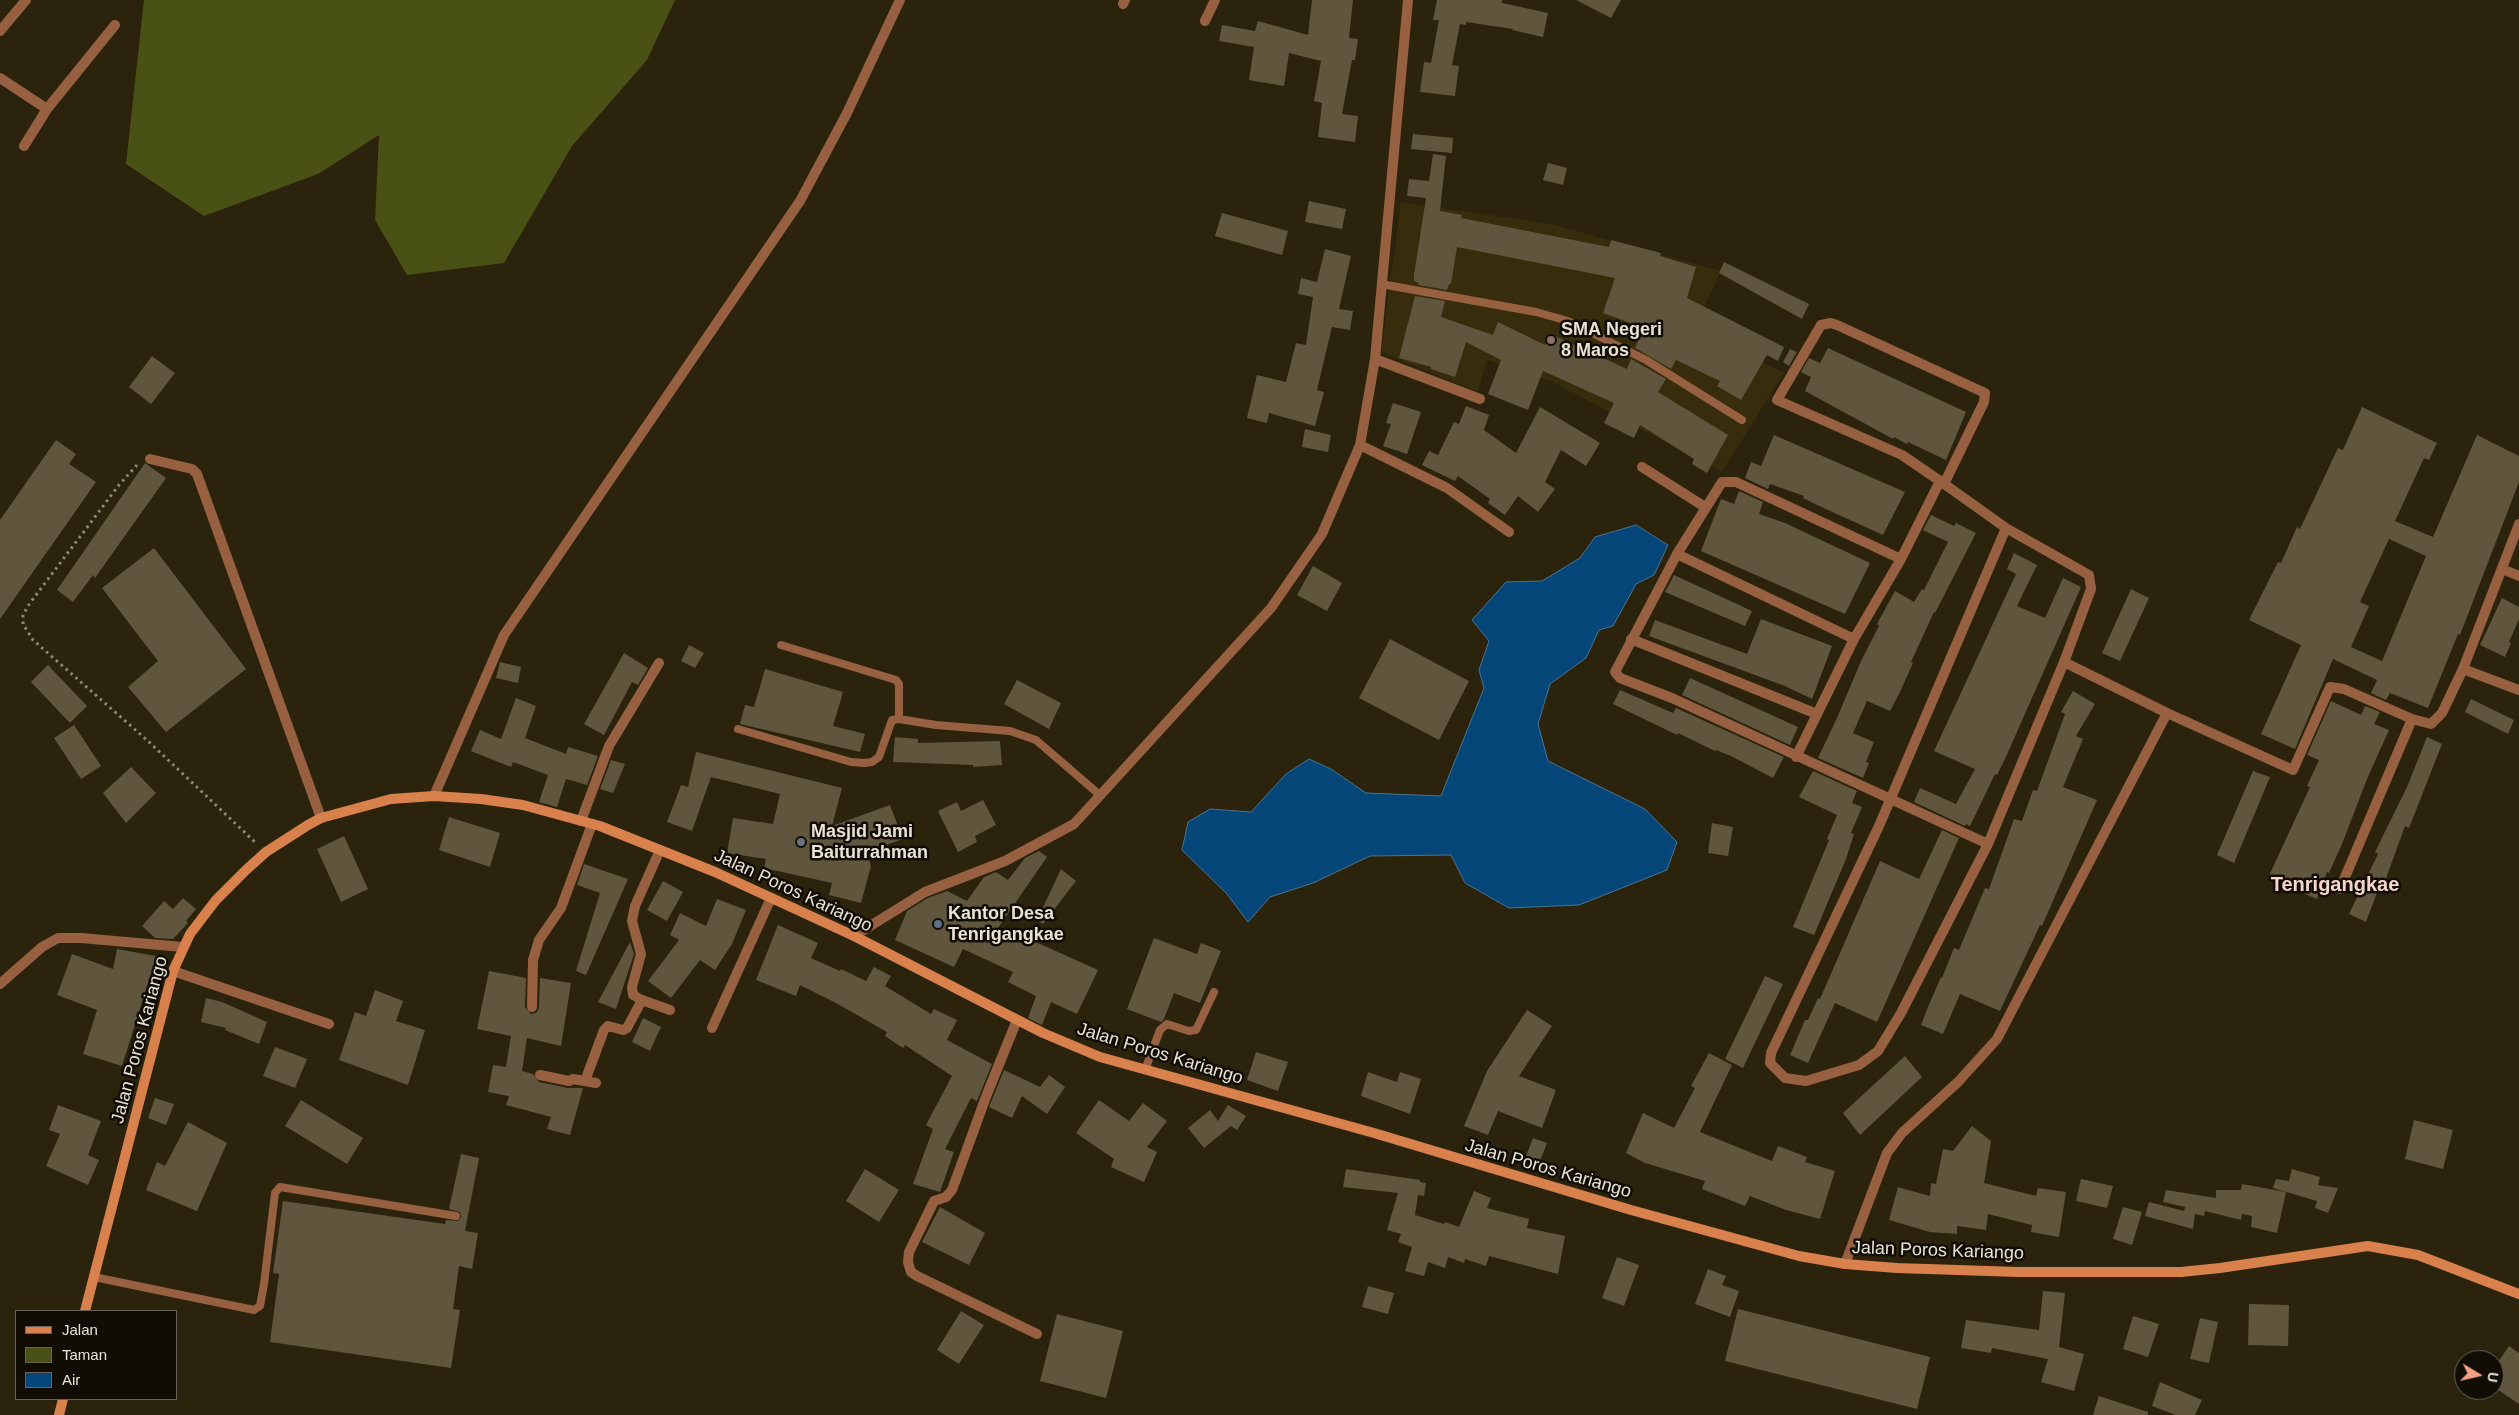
<!DOCTYPE html>
<style>
body{margin:0}
#map{position:relative;width:2519px;height:1415px;overflow:hidden;background:#2b230c;font-family:Helvetica,sans-serif}
canvas{display:block}
.legend{position:absolute;left:15px;top:1310px;width:162px;height:90px;box-sizing:border-box;background:#110d04;border:1px solid #676358;margin:0;padding:6px 9px;list-style:none;font-size:15px;color:#e8e3d5}
.legend li{display:flex;align-items:center;gap:10px;height:25px}
.legend b{width:25px;border:1px solid #676358}
.north{position:absolute;left:2454px;top:1350px;width:50px;height:50px;box-sizing:border-box;background:#110d04;border:1px solid #676358;border-radius:50%;rotate:99deg;font-size:14px;font-weight:700;line-height:20px;text-align:center;color:#e8e3d5}
.north::after{content:'';display:block;margin:auto;width:18px;height:22px;background:#f39f83;clip-path:polygon(50% 0,100% 100%,50% 72%,0 100%)}
</style>
<div id="map">
<canvas width="2519" height="1415"></canvas>
<ul class="legend">
<li><b style="height:6px;background:#d9814c"></b>Jalan</li>
<li><b style="height:14px;background:#495115"></b>Taman</li>
<li><b style="height:14px;background:#054678"></b>Air</li>
</ul>
<div class="north">U</div>
</div>
<script>
const ctx = document.querySelector('canvas').getContext('2d');
ctx.lineJoin = 'round';
function paint(path, color) {
  ctx.fillStyle = color;
  ctx.fill(path, 'evenodd');
}
function shape(rows) {
  const path = new Path2D();
  for (const r of rows) {
    path.moveTo(r[0], r[1]);
    for (let i = 2; i < r.length; i += 2) path.lineTo(r[i], r[i + 1]);
  }
  return path;
}
function trace(path, color, width, dash) {
  ctx.strokeStyle = color;
  ctx.lineWidth = width;
  ctx.lineCap = dash ? 'butt' : 'round';
  ctx.setLineDash(dash || []);
  ctx.stroke(path);
}
function write(font, color, halo, rows, align = 'center') {
  ctx.font = font + ' Helvetica,sans-serif';
  ctx.lineWidth = 5;
  ctx.setLineDash([]);
  ctx.textBaseline = 'middle';
  ctx.strokeStyle = halo;
  ctx.fillStyle = color;
  for (const [text, x, y, turn = 0] of rows) {
    ctx.save();
    ctx.translate(x, y);
    ctx.rotate((+turn || 0) * Math.PI / 180);
    ctx.textAlign = isNaN(turn) ? turn : align;
    if (halo) ctx.strokeText(text, 0, 0);
    ctx.fillText(text, 0, 0);
    ctx.restore();
  }
}
paint(shape([
 [1401,202,1551,224,1721,271,1695,327,1784,373,1722,472,1551,381,1487,360,1478,392,1381,352]
]), '#372c0c');
paint(shape([
 [144,0,675,0,647,60,572,146,504,263,407,275,375,220,379,135,318,174,204,216,126,164]
]), '#495115');
const water = shape([
 [1636,525,1668,545,1654,575,1636,584,1613,626,1599,630,1586,658,1550,684,1538,724,1548,761,1645,809,1677,842,1667,870,1579,905,1509,908,1465,883,1451,855,1370,856,1313,883,1270,897,1248,922,1227,894,1182,850,1188,822,1210,809,1251,812,1286,774,1309,759,1331,769,1366,793,1441,796,1484,688,1479,670,1489,641,1472,620,1506,582,1542,581,1580,558,1595,537,1636,525]
]);
paint(water, '#054678');
trace(water, '#497594', 1);
paint(shape([
 [1312,0,1353,0,1349,38,1358,39,1355,60,1352,60,1342,114,1358,116,1355,142,1318,137,1322,103,1314,101,1321,61,1289,53,1284,86,1249,80,1254,47,1219,41,1222,25,1255,31,1258,21,1308,35],
 [1437,0,1502,0,1502,3,1548,13,1543,37,1512,30,1513,29,1466,22,1466,25,1460,24,1452,65,1459,66,1455,96,1420,92,1424,62,1431,63,1439,20,1433,20],
 [1576,0,1621,0,1611,18],
 [1413,134,1453,138,1452,153,1411,149],
 [1433,154,1446,156,1440,211,1462,215,1461,218,1609,247,1611,240,1661,253,1660,256,1696,267,1687,298,1784,347,1778,361,1767,355,1741,400,1717,386,1720,381,1676,360,1671,369,1635,348,1644,328,1603,313,1615,278,1457,247,1451,284,1449,284,1447,290,1418,285,1419,283,1414,281,1414,275,1426,198,1407,196,1409,179,1429,181],
 [1548,163,1567,168,1563,185,1543,180],
 [1309,201,1346,209,1342,229,1305,222],
 [1222,213,1288,231,1282,255,1215,236],
 [1325,249,1351,256,1339,309,1353,311,1350,330,1332,327,1317,390,1324,392,1315,426,1269,413,1267,423,1247,418,1257,375,1286,382,1296,343,1306,345,1313,297,1298,294,1301,278,1317,282],
 [1724,262,1809,304,1802,319,1719,273],
 [1415,296,1445,301,1441,317,1493,335,1498,322,1545,345,1550,334,1627,369,1631,359,1666,379,1658,392,1728,435,1707,473,1692,464,1694,459,1640,425,1634,438,1604,423,1614,403,1543,371,1528,410,1488,394,1501,360,1466,342,1455,377,1431,369,1431,367,1399,358],
 [1828,348,1966,412,1946,460,1908,442,1907,444,1894,437,1893,439,1805,391,1811,377,1801,372,1809,358,1820,363],
 [1790,349,1797,352,1789,366,1783,362],
 [152,356,175,373,151,404,129,387],
 [1393,403,1421,412,1407,454,1383,446,1391,424,1386,423],
 [1466,406,1489,415,1484,430,1516,453,1540,407,1600,443,1586,466,1561,450,1545,482,1555,489,1538,512,1518,496,1505,515,1488,503,1490,499,1458,476,1455,481,1422,465,1429,451,1438,455,1454,422,1459,424],
 [2362,407,2437,443,2429,460,2424,458,2395,521,2433,537,2477,435,2519,456,2519,482,2460,635,2458,634,2428,708,2390,693,2386,700,2371,693,2377,680,2333,659,2295,749,2261,734,2301,645,2249,620,2278,562,2281,563,2297,527,2300,529,2338,448,2343,450],
 [2389,539,2426,556,2382,661,2351,647,2369,606,2360,602],
 [1305,429,1331,435,1328,452,1302,447],
 [1774,435,1905,492,1883,535,1817,505,1803,498,1804,496,1770,484,1768,489,1745,478,1751,462,1761,466],
 [56,440,76,454,69,464,96,482,0,619,0,520],
 [145,463,166,478,95,578,93,575,73,602,57,590],
 [1739,491,1763,502,1759,514,1785,523,1870,563,1845,614,1701,551,1721,499,1734,504],
 [1931,515,1954,526,1956,523,1976,533,1935,613,1934,612,1911,662,1913,663,1900,692,1890,711,1867,701,1853,733,1874,742,1866,762,1869,763,1863,778,1818,758,1837,718,1861,661,1879,626,1877,624,1895,591,1914,602,1922,589,1924,590,1948,542,1923,530],
 [154,548,246,669,166,732,128,687,158,661,102,588],
 [2014,553,2037,565,2017,606,2045,618,2063,578,2081,587,2005,759,1997,775,1995,774,1970,826,1966,824,1965,826,1914,802,1920,788,1956,804,1975,769,1934,751,2016,574,2007,569],
 [1313,566,1342,583,1327,611,1297,595],
 [1674,575,1752,611,1745,626,1665,592],
 [2131,589,2149,598,2120,661,2102,653],
 [2502,598,2519,607,2519,619,2509,642,2511,643,2505,657,2480,645],
 [1761,619,1832,646,1812,699,1785,686,1649,636,1655,620,1747,654],
 [1390,639,1469,681,1439,740,1359,698],
 [689,645,704,653,695,668,681,661],
 [624,653,648,668,638,685,632,682,604,735,584,724],
 [500,662,521,667,518,683,496,678],
 [48,665,87,706,70,723,31,682],
 [765,669,843,692,833,726,865,734,860,752,740,724,745,705,754,707],
 [1690,678,1798,727,1790,745,1682,695],
 [1017,680,1061,703,1049,729,1004,704],
 [1620,690,1673,713,1676,708,1784,757,1773,778,1731,756,1716,750,1715,751,1678,733,1677,735,1613,704],
 [2073,691,2095,704,2076,736,2083,739,2063,787,2097,800,2042,926,2040,925,2000,1011,1960,994,1943,1034,1921,1025,1928,1007,1941,977,1942,978,1954,948,1959,950,1985,888,1989,889,2014,819,2022,821,2033,790,2037,791,2065,714,2061,712],
 [516,698,536,706,525,738,566,754,568,747,598,756,587,785,566,779,557,807,539,802,548,775,513,762,511,767,471,751,480,730,501,739],
 [2471,699,2514,720,2508,734,2465,712],
 [2331,701,2361,715,2365,706,2380,712,2374,724,2389,730,2367,779,2342,844,2329,873,2327,872,2317,899,2268,878,2310,787,2307,786,2319,760,2307,755],
 [74,725,101,766,81,779,54,738],
 [895,737,918,739,918,743,1000,741,1002,765,973,767,973,765,893,762],
 [2427,737,2442,744,2409,828,2405,826,2381,892,2378,890,2366,922,2349,914,2378,854,2375,852,2407,787],
 [696,752,842,788,832,826,890,805,903,839,866,852,871,866,861,903,829,895,832,883,764,868,766,859,727,853,733,818,773,824,780,794,711,777,692,831,667,822,681,785,688,787],
 [611,760,625,764,613,793,600,789],
 [131,767,156,793,126,823,103,793],
 [1813,771,1857,791,1852,803,1862,807,1851,833,1854,834,1846,859,1814,935,1793,927,1829,840,1827,839,1837,815,1799,797],
 [2253,771,2270,777,2234,863,2217,855],
 [983,800,996,825,975,836,977,842,958,852,938,811,957,802,961,811],
 [449,817,500,833,490,867,439,850],
 [1712,823,1733,827,1728,856,1708,853],
 [1942,830,1959,838,1877,1022,1835,1003,1808,1063,1790,1055,1805,1020,1808,1020,1818,998,1820,999,1880,861,1919,879],
 [344,836,368,889,341,902,317,849],
 [1039,851,1047,857,998,928,1027,941,1029,939,1098,970,1077,1014,1051,1002,1042,1025,1028,1018,1036,996,1008,982,1013,972,963,949,954,967,895,940,907,911,928,898,947,891,967,901,984,877,996,872,1008,880,1025,858],
 [584,864,628,879,586,975,576,971,600,893,577,885],
 [1061,869,1076,881,1043,924,1037,920],
 [663,881,683,892,667,921,647,910],
 [183,898,196,909,186,921,188,923,173,939,155,938,142,926,164,901,173,909],
 [717,899,746,910,732,944,715,970,700,960,671,998,648,981,679,940,670,935,680,913,706,926],
 [778,925,818,943,811,958,840,971,841,969,866,981,874,967,891,976,885,986,931,1014,934,1009,957,1020,947,1040,992,1064,977,1101,971,1098,945,1149,954,1152,940,1192,913,1184,933,1129,926,1125,952,1076,905,1045,903,1048,885,1036,887,1032,836,1003,800,985,796,996,756,980],
 [1154,938,1197,954,1201,943,1221,951,1200,1003,1174,993,1164,1019,1161,1022,1127,1009],
 [630,942,634,954,616,1009,598,1002],
 [117,949,167,958,164,976,151,973,122,1066,83,1054,97,1010,57,995,72,954,113,969],
 [489,971,526,978,525,1007,531,1014,536,1013,539,1008,540,978,571,983,561,1046,527,1038,522,1071,533,1074,539,1082,568,1088,583,1088,570,1135,547,1129,551,1117,506,1105,509,1096,488,1092,493,1065,506,1067,511,1036,477,1029],
 [1765,976,1783,984,1743,1068,1725,1059],
 [375,990,403,1001,396,1021,425,1030,408,1085,339,1060,355,1012,366,1016],
 [206,998,222,1002,267,1022,259,1044,225,1030,226,1028,201,1022],
 [1527,1010,1552,1026,1519,1076,1556,1090,1542,1128,1498,1111,1488,1135,1464,1126,1487,1071],
 [643,1018,661,1027,650,1051,632,1042],
 [275,1047,307,1059,295,1088,263,1076],
 [1256,1052,1288,1062,1278,1091,1247,1080],
 [1709,1053,1732,1065,1700,1132,1772,1161,1778,1146,1807,1157,1805,1162,1835,1171,1820,1219,1786,1210,1750,1196,1745,1206,1702,1189,1705,1181,1645,1163,1626,1153,1643,1113,1674,1128,1695,1088,1691,1086],
 [1905,1056,1922,1077,1860,1135,1843,1113],
 [1004,1070,1040,1087,1049,1075,1065,1087,1047,1114,1022,1096,1012,1118,989,1107],
 [1368,1072,1397,1082,1400,1072,1421,1079,1410,1114,1361,1096],
 [155,1098,174,1104,166,1125,148,1118],
 [301,1100,363,1138,347,1164,285,1126],
 [1099,1100,1129,1121,1143,1103,1167,1121,1147,1147,1157,1152,1144,1182,1111,1167,1114,1159,1076,1133],
 [58,1105,101,1121,88,1155,99,1160,88,1185,46,1166,60,1134,49,1130],
 [1228,1105,1246,1116,1237,1130,1231,1126,1204,1148,1188,1128,1210,1110,1218,1121],
 [2414,1120,2453,1130,2443,1169,2405,1159],
 [188,1122,227,1143,197,1211,146,1190,157,1162,165,1166],
 [1972,1126,1991,1141,1984,1183,2036,1196,2038,1188,2066,1192,2059,1237,2031,1232,2032,1225,1988,1214,1986,1230,1957,1226,1957,1234,1930,1232,1889,1220,1898,1187,1930,1196,1931,1183,1936,1184,1943,1149,1953,1151],
 [1533,1138,1547,1143,1538,1166,1524,1161],
 [461,1154,479,1158,465,1231,478,1233,472,1269,459,1266,453,1309,460,1310,451,1368,270,1342,279,1274,273,1273,283,1201,445,1224,446,1220,458,1221,461,1217,460,1212,449,1209],
 [865,1169,899,1190,879,1222,846,1201],
 [1346,1169,1420,1180,1420,1182,1426,1183,1424,1196,1418,1195,1415,1215,1444,1224,1445,1222,1459,1227,1474,1191,1491,1198,1487,1208,1529,1219,1527,1228,1565,1236,1558,1274,1489,1256,1486,1266,1465,1259,1464,1263,1448,1257,1445,1268,1428,1262,1424,1276,1405,1271,1412,1247,1398,1242,1401,1234,1387,1230,1398,1193,1343,1187],
 [2292,1169,2320,1177,2318,1185,2338,1188,2328,1213,2315,1208,2317,1201,2273,1188,2276,1179,2289,1181],
 [2081,1179,2113,1186,2107,1208,2076,1201],
 [2242,1184,2286,1192,2277,1233,2251,1227,2252,1216,2242,1214,2241,1220,2205,1211,2204,1216,2195,1214,2193,1229,2145,1216,2149,1202,2184,1211,2185,1207,2163,1202,2166,1190,2216,1198,2216,1190,2241,1190],
 [940,1207,985,1233,969,1265,922,1242],
 [2123,1207,2142,1212,2132,1245,2113,1239],
 [1617,1257,1639,1265,1624,1306,1602,1298],
 [1708,1269,1726,1276,1722,1285,1739,1291,1730,1317,1695,1304],
 [1368,1286,1394,1293,1388,1314,1362,1307],
 [2043,1291,2065,1293,2059,1347,2084,1354,2074,1391,2041,1382,2048,1359,1992,1348,1991,1353,1961,1348,1966,1320,2039,1330],
 [2249,1304,2289,1305,2288,1346,2248,1345],
 [1738,1309,1930,1357,1917,1409,1725,1361],
 [961,1311,984,1325,959,1364,937,1350],
 [1057,1314,1123,1331,1106,1398,1040,1381],
 [2133,1316,2159,1324,2148,1357,2123,1349],
 [2200,1318,2218,1322,2209,1363,2190,1359],
 [2509,1346,2519,1353,2519,1404,2494,1387,2494,1368],
 [2160,1382,2202,1400,2195,1415,2176,1415,2152,1406],
 [2099,1396,2148,1412,2148,1415,2093,1415]
]), '#60563e');
trace(shape([
 [137,465,119,485,30,603,23,615,23,624,33,640,148,741,256,843]
]), '#8f8876', 3, [2.5, 4]);
trace(shape([
 [1381,284,1536,312,1568,321,1646,360,1742,420],
 [781,645,896,680,899,684,899,719],
 [738,729,851,762,865,763,872,762,879,757,892,720,899,719,936,725,1010,731,1036,740,1101,796],
 [1145,1070,1160,1030,1167,1024,1189,1031,1196,1030,1214,992],
 [94,1277,254,1310,260,1306,264,1284,275,1193,280,1187,456,1216]
]), '#976141', 8);
trace(shape([
 [1123,4,1125,0],
 [1205,21,1215,0],
 [0,31,26,0],
 [0,78,47,109],
 [24,146,47,109,115,25],
 [1375,359,1480,399],
 [1360,445,1447,488,1509,532],
 [150,459,192,469,197,474,321,818],
 [1642,467,1705,507],
 [1940,481,1902,455,1777,400,1821,325,1831,323,1837,325,1985,393,1984,402,1944,484],
 [1677,554,1854,639],
 [1901,559,1736,482,1722,482,1677,554,1615,672,1620,678,1672,698,1988,844,2064,662],
 [2502,569,2519,576],
 [1631,639,1817,714],
 [2463,669,2519,690],
 [2167,713,2293,770,2330,687,2344,689,2412,719,2340,889],
 [2412,719,2431,724,2442,713,2463,669,2519,524],
 [1796,757,1854,639,1901,559,1940,481,2006,528,2089,575,2091,589,2064,662,2167,713,1997,1039,1958,1082,1902,1133,1887,1153,1845,1264],
 [434,796,504,635,800,201,847,113,900,0],
 [581,821,609,746,659,663],
 [1988,844,1901,1013,1878,1051,1859,1065,1806,1081,1785,1078,1770,1063,1771,1053,1879,826,2006,528],
 [660,850,635,906,632,921,641,954,632,987,633,995,642,1000,670,1010],
 [854,936,925,892,1005,861,1074,824,1271,608,1322,534,1360,445,1375,359,1408,0],
 [173,971,329,1024],
 [0,984,42,947,58,938,81,938,183,947],
 [532,1007,533,960,539,940,561,908,592,824],
 [1017,1020,987,1094,952,1190,946,1197,934,1201,909,1252,908,1262,911,1272,917,1276,1037,1334],
 [712,1028,771,898],
 [540,1075,569,1081,573,1079,596,1083],
 [585,1081,604,1030,608,1026,623,1030,627,1028,642,1000]
]), '#976141', 10);
trace(shape([
 [85,1311,173,971,190,934,216,900,246,870,266,852,308,825,321,818,391,799,434,796,481,799,523,805,600,826,715,872,854,936,1043,1033,1100,1057,1374,1133,1631,1210,1799,1256,1845,1264,1897,1268,2018,1272,2181,1272,2220,1268,2368,1246,2418,1255,2519,1294],
 [59,1415,63,1399]
]), '#d9814c', 10);
for (const [x, y, r, color] of [
 [1551,340,5,"#8d6e63"],
 [801,842,5,"#6b7280"],
 [938,924,5,"#5c6f8a"]
]) {
  const dot = new Path2D();
  dot.arc(x, y, r, 0, 2 * Math.PI);
  ctx.fillStyle = color;
  ctx.fill(dot);
  trace(dot, '#110d04', 2);
}
write('bold 18px', '#e8e3d5', '#110d04', [
 ["SMA Negeri",1561,330],
 ["8 Maros",1561,351],
 ["Masjid Jami",811,832],
 ["Baiturrahman",811,853],
 ["Kantor Desa",948,914],
 ["Tenrigangkae",948,935]
], 'left');
write('18px', '#e8e3d5', '#110d04', [
 ["Jalan Poros Kariango",793,891,25],
 ["Jalan Poros Kariango",140,1040,-75],
 ["Jalan Poros Kariango",1160,1054,17],
 ["Jalan Poros Kariango",1548,1169,16],
 ["Jalan Poros Kariango",1938,1251,2]
]);
write('bold 20px', '#f7d6cb', '#110d04', [
 ["Tenrigangkae",2335,885]
]);
</script>
